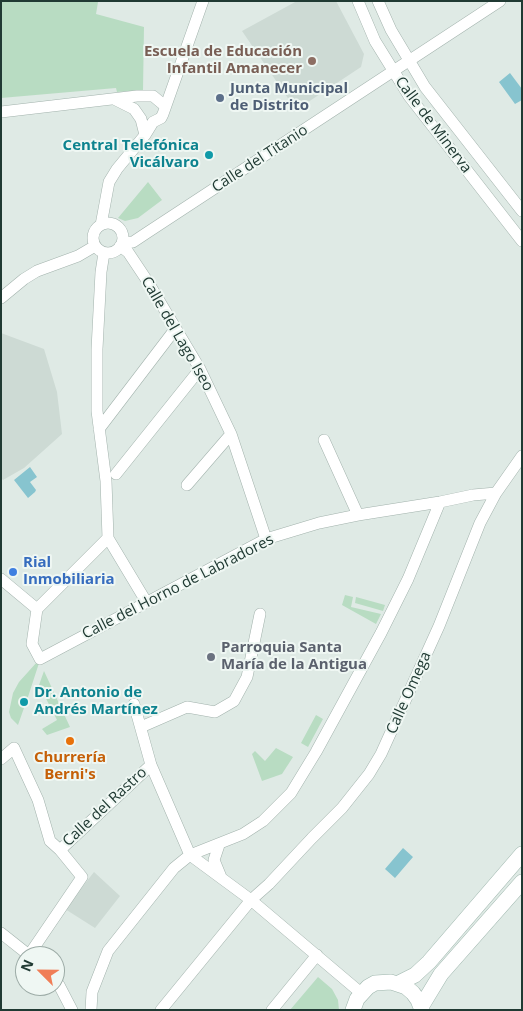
<!DOCTYPE html>
<meta charset="utf-8">
<style>
body{margin:0}
#map{position:relative;width:523px;height:1011px;overflow:hidden;background:#dfeae5;font-family:"Open Sans",sans-serif}
canvas{display:block}
.frame{position:absolute;inset:0;border:2px solid #203a33;pointer-events:none}
.north{position:absolute;left:15px;top:946px;width:50px;height:50px;box-sizing:border-box;background:#eff7f3;border:1px solid #9caba6;border-radius:50%;rotate:293deg;font-size:14px;font-weight:700;line-height:20px;text-align:center;color:#203a33}
.north::after{content:'';display:block;margin:auto;width:18px;height:22px;background:#f07e57;clip-path:polygon(50% 0,100% 100%,50% 72%,0 100%)}
</style>
<div id="map">
<canvas width="523" height="1011"></canvas>
<div class="frame"></div>
<div class="north">N</div>
</div>
<script>
const ctx = document.querySelector('canvas').getContext('2d');
ctx.lineJoin = 'round';
function paint(path, color) {
  ctx.fillStyle = color;
  ctx.fill(path, 'evenodd');
}
function shape(rows) {
  const path = new Path2D();
  for (const r of rows) {
    if (r.length === 3) {
      path.moveTo(r[0] + r[2], r[1]);
      path.arc(r[0], r[1], r[2], 0, 2 * Math.PI);
      continue;
    }
    path.moveTo(r[0], r[1]);
    for (let i = 2; i < r.length; i += 2) path.lineTo(r[i], r[i + 1]);
  }
  return path;
}
function trace(path, color, width, dash) {
  ctx.strokeStyle = color;
  ctx.lineWidth = width;
  ctx.lineCap = dash ? 'butt' : 'round';
  ctx.setLineDash(dash || []);
  ctx.stroke(path);
}
function write(font, color, halo, rows, align = 'center') {
  ctx.font = font + ' "Open Sans",sans-serif';
  ctx.lineWidth = 4;
  ctx.setLineDash([]);
  ctx.textBaseline = 'middle';
  ctx.strokeStyle = halo;
  ctx.fillStyle = color;
  for (const [text, x, y, turn = 0] of rows) {
    ctx.save();
    ctx.translate(x, y);
    ctx.rotate((+turn || 0) * Math.PI / 180);
    ctx.textAlign = isNaN(turn) ? turn : align;
    if (halo) ctx.strokeText(text, 0, 0);
    ctx.fillText(text, 0, 0);
    ctx.restore();
  }
}
paint(shape([
 [297,1,336,1,364,54,361,67,296,110,242,31],
 [1,333,44,349,57,392,62,434,24,468,3,480,1,478],
 [94,872,120,896,95,928,65,909]
]), '#cddad4');
paint(shape([
 [1,1,94,1,98,2,96,14,144,27,143,90,117,92,116,88,1,98],
 [148,182,162,200,138,218,125,221,118,218],
 [345,595,353,597,351,607,381,614,376,624,342,605],
 [356,597,385,605,383,611,355,603],
 [37,662,39,663,27,700,25,697,19,700,22,706,25,705,18,725,11,718,9,712,13,693,19,682],
 [44,671,70,727,47,735,42,729,57,720,39,685],
 [316,715,323,719,308,747,301,743],
 [276,748,293,757,282,774,262,781,252,754,255,751,265,761],
 [318,977,332,989,338,1000,339,1010,290,1010]
]), '#b8dcc2');
paint(shape([
 [510,73,522,89,522,100,515,104,499,82],
 [30,467,37,477,30,482,36,490,35,492,28,498,14,480],
 [403,848,413,857,395,878,385,869]
]), '#87c4cf');
const minor = shape([
 [358,1,375,41,409,96,522,241],
 [378,1,391,30,425,87,522,211],
 [114,99,134,109,141,119,145,135],
 [1,112,137,96,153,96,165,106],
 [108,238,15],
 [101,225,109,182,117,169,145,135,153,122,161,118,163,114,203,1],
 [122,243,133,242,145,234,500,1],
 [120,246,128,252,148,282,200,369,231,434,266,539],
 [1,298,24,279,37,271,78,256,95,246],
 [99,429,176,328],
 [324,440,358,515],
 [116,474,200,369],
 [187,485,231,434],
 [108,538,147,603],
 [1,579,37,609],
 [37,609,32,644,40,659,266,539,319,523,358,515,440,502,473,495,496,493],
 [37,609,108,538,106,481,97,411,97,349,101,272,104,253],
 [134,704,151,765,190,855],
 [141,727,187,707,215,712,234,701,247,677,260,614],
 [1,759,14,748,38,800,50,841,60,850,82,877,29,955],
 [219,845,214,860,221,877],
 [60,850,151,765],
 [190,855,251,900,361,993],
 [1,933,30,956],
 [55,981,59,985,72,1010],
 [91,1010,92,992,108,951,174,868,190,855,243,834,263,821,291,793,316,752,381,633,408,579,440,502],
 [161,1010,251,900,269,884,312,838,342,808,369,774,381,754,439,626,480,523,496,493,522,456],
 [272,1010,317,955]
]);
const secondary = shape([
 [399,983,415,975,429,962,522,854],
 [421,1007,441,974,522,882],
 [353,1010,357,999,368,987,375,983,391,982,406,987,413,993,418,1000,422,1010]
]);
trace(minor, '#a2b2ac', 12);
trace(secondary, '#9eb6ad', 16);
trace(minor, '#fff', 11);
trace(secondary, '#fff', 15);
for (const [x, y, r, color] of [
 [312,61,5,"#8d6e63"],
 [220,98,5,"#5c6f8a"],
 [209,155,5,"#0f9aa8"],
 [13,572,5,"#3f7fe0"],
 [211,657,5,"#6b7280"],
 [24,702,5,"#0f9aa8"],
 [70,741,5,"#e8710a"]
]) {
  const dot = new Path2D();
  dot.arc(x, y, r, 0, 2 * Math.PI);
  ctx.fillStyle = color;
  ctx.fill(dot);
  trace(dot, '#eff7f3', 2);
}
write('bold 15px', '#785e54', '#eff7f3', [
 ["Escuela de Educación",302,52],
 ["Infantil Amanecer",302,69]
], 'right');
write('bold 15px', '#4e5e75', '#eff7f3', [
 ["Junta Municipal",230,89],
 ["de Distrito",230,106]
], 'left');
write('15px', '#203a33', '#eff7f3', [
 ["Calle de Minerva",433,125,53],
 ["Calle del Titanio",260,159,-33],
 ["Calle del Lago Iseo",177,334,60],
 ["Calle del Horno de Labradores",178,587,-27],
 ["Calle Omega",409,693,-66],
 ["Calle del Rastro",105,807,-43]
]);
write('bold 15px', '#0d838f', '#eff7f3', [
 ["Central Telefónica",199,146],
 ["Vicálvaro",199,163],
 ["Dr. Antonio de",34,693,"left"],
 ["Andrés Martínez",34,710,"left"]
], 'right');
write('bold 15px', '#366cbe', '#eff7f3', [
 ["Rial",23,563],
 ["Inmobiliaria",23,580]
], 'left');
write('bold 15px', '#5b616d', '#eff7f3', [
 ["Parroquia Santa",221,648],
 ["María de la Antigua",221,665]
], 'left');
write('bold 15px', '#c56008', '#eff7f3', [
 ["Churrería",70,758],
 ["Berni's",70,775]
]);
</script>
